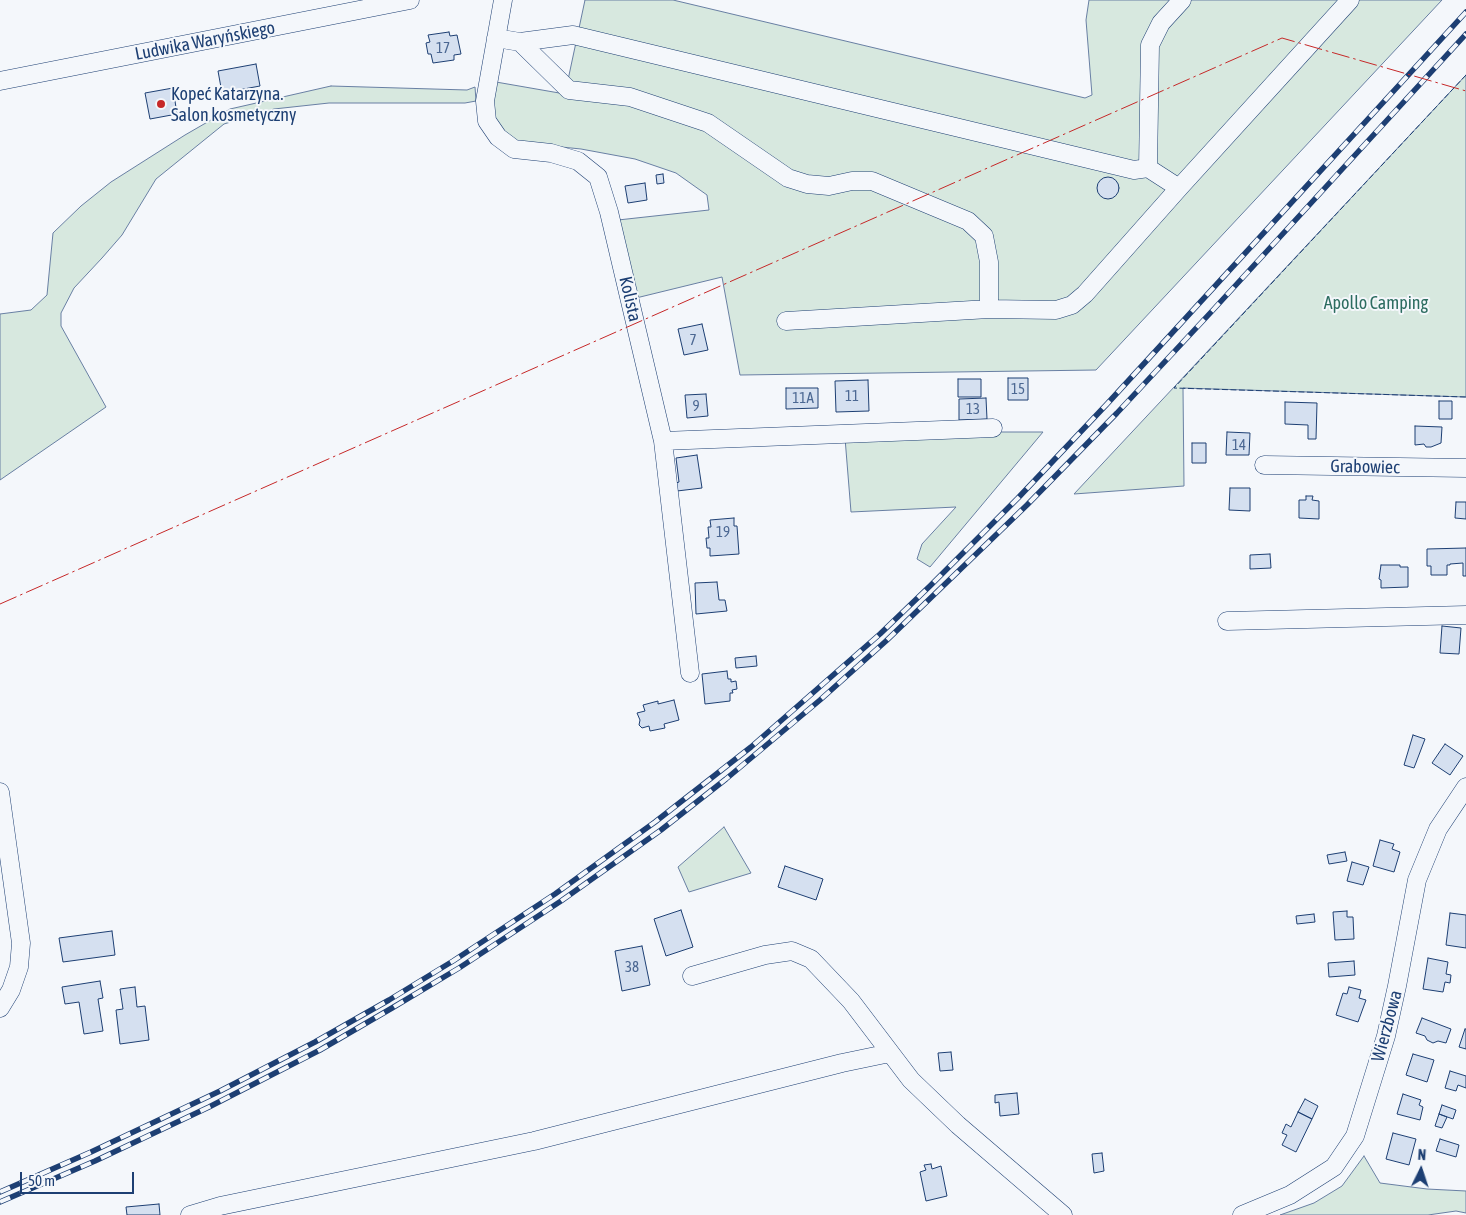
<!DOCTYPE html>
<meta charset="utf-8">
<style>
body{margin:0}
#map{position:relative;width:1466px;height:1215px;overflow:hidden;background:#f4f7fb;font-family:"Asap Condensed",sans-serif}
canvas{display:block}
.north{position:absolute;left:1396px;top:1145px;width:50px;height:50px;-webkit-text-stroke:4px #f4f7fb;paint-order:stroke;rotate:4deg;font-size:14px;font-weight:700;line-height:20px;text-align:center;color:#1d3f73}
.north::after{content:'';display:block;margin:auto;width:18px;height:22px;background:#1d3f73;clip-path:polygon(50% 0,100% 100%,50% 72%,0 100%)}
.scale{position:absolute;left:20px;top:1172px;width:114px;height:22px;box-sizing:border-box;border:2px solid #1d3f73;border-top:0;padding-left:6px;font-size:15px;line-height:18px;white-space:nowrap;color:#1d3f73;-webkit-text-stroke:4px #f4f7fb;paint-order:stroke}
</style>
<div id="map">
<canvas width="1466" height="1215"></canvas>
<div class="north">N</div>
<div class="scale">50 m</div>
</div>
<script>
const ctx = document.querySelector('canvas').getContext('2d');
ctx.lineJoin = 'round';
function paint(path, color) {
  ctx.fillStyle = color;
  ctx.fill(path, 'evenodd');
}
function shape(rows) {
  const path = new Path2D();
  for (const r of rows) {
    if (r.length === 3) {
      path.moveTo(r[0] + r[2], r[1]);
      path.arc(r[0], r[1], r[2], 0, 2 * Math.PI);
      continue;
    }
    path.moveTo(r[0], r[1]);
    for (let i = 2; i < r.length; i += 2) path.lineTo(r[i], r[i + 1]);
  }
  return path;
}
function trace(path, color, width, dash) {
  ctx.strokeStyle = color;
  ctx.lineWidth = width;
  ctx.lineCap = dash ? 'butt' : 'round';
  ctx.setLineDash(dash || []);
  ctx.stroke(path);
}
function write(font, color, halo, rows, align = 'center') {
  ctx.font = font + ' "Asap Condensed",sans-serif';
  ctx.lineWidth = 4;
  ctx.setLineDash([]);
  ctx.textBaseline = 'middle';
  ctx.strokeStyle = halo;
  ctx.fillStyle = color;
  for (const [text, x, y, turn = 0] of rows) {
    ctx.save();
    ctx.translate(x, y);
    ctx.rotate((+turn || 0) * Math.PI / 180);
    ctx.textAlign = isNaN(turn) ? turn : align;
    if (halo) ctx.strokeText(text, 0, 0);
    ctx.fillText(text, 0, 0);
    ctx.restore();
  }
}
const green = shape([
 [585,0,673,0,1085,98,1092,95,1086,20,1089,0,1442,0,1096,370,740,375,722,277,636,298,618,220,709,210,707,195,676,173,635,159,581,149,522,143,505,134,494,117,491,102,496,82,565,94,585,0],
 [1466,75,1466,397,1183,388,1184,486,1074,494,1466,75],
 [331,86,467,90,475,87,476,101,465,103,329,103,274,109,224,124,156,179,122,235,102,258,74,288,61,313,61,326,106,407,0,480,0,314,31,310,47,295,53,233,81,206,111,182,185,135,230,109,331,86],
 [998,432,1043,432,930,567,917,559,922,544,956,507,851,512,845,438,998,432],
 [724,827,751,873,689,892,678,867,724,827],
 [1364,1156,1380,1183,1427,1189,1466,1191,1466,1213,1456,1211,1428,1215,1280,1215,1314,1203,1342,1186,1364,1156]
]);
paint(green, '#d7e8df');
trace(green, '#687fa3', 1);
const building = shape([
 [449,32,450,36,457,35,461,54,454,55,454,60,433,63,431,54,428,54,426,43,430,42,428,35,449,32],
 [256,64,260,86,222,93,218,71,256,64],
 [173,88,177,114,150,119,145,93,173,88],
 [663,174,664,183,657,184,656,175,663,174],
 [1108,188,11],
 [645,183,647,200,628,203,625,186,645,183],
 [702,324,708,350,684,355,678,329,702,324],
 [1008,378,1028,378,1028,400,1008,400,1008,378],
 [958,379,981,379,981,397,958,397,958,379],
 [868,380,869,411,836,412,835,381,868,380],
 [786,388,818,388,818,408,786,409,786,388],
 [706,394,708,416,687,418,685,395,706,394],
 [986,398,987,419,959,420,959,399,986,398],
 [1439,401,1452,401,1452,419,1439,419,1439,401],
 [1285,402,1317,403,1316,439,1308,439,1308,425,1285,424,1285,402],
 [1415,426,1442,427,1441,443,1431,447,1426,447,1424,444,1415,445,1415,426],
 [1227,432,1250,433,1249,455,1226,455,1227,432],
 [1192,443,1206,443,1206,463,1192,463,1192,443],
 [697,455,702,488,677,491,676,483,679,482,676,458,697,455],
 [1230,488,1250,488,1250,511,1229,510,1230,488],
 [1306,496,1313,496,1312,500,1319,501,1319,519,1299,518,1299,500,1306,500,1306,496],
 [1456,502,1466,502,1466,519,1455,518,1456,502],
 [734,518,734,526,737,526,739,554,710,556,710,548,707,548,706,538,709,538,708,527,711,527,710,520,734,518],
 [1466,548,1466,576,1463,576,1463,563,1450,564,1450,565,1447,565,1447,575,1431,575,1431,566,1427,566,1427,549,1466,548],
 [1270,554,1271,568,1250,569,1250,555,1270,554],
 [1381,565,1400,565,1400,567,1408,567,1408,587,1381,588,1381,580,1379,579,1381,565],
 [717,582,719,600,725,600,727,611,696,614,695,583,717,582],
 [1442,626,1461,628,1459,654,1440,653,1442,626],
 [756,656,757,666,736,668,735,658,756,656],
 [727,671,728,679,731,679,731,682,736,681,737,689,732,690,733,693,730,693,730,701,705,704,702,674,727,671],
 [674,700,679,720,664,724,665,728,650,731,649,726,642,728,639,725,640,720,637,713,645,711,643,705,658,701,658,704,674,700],
 [1413,735,1425,739,1414,768,1404,765,1413,735],
 [1445,744,1463,756,1450,775,1432,763,1445,744],
 [1380,840,1394,844,1392,849,1400,852,1394,872,1373,866,1380,840],
 [1345,852,1347,861,1329,864,1327,855,1345,852],
 [1352,862,1369,867,1363,885,1347,881,1352,862],
 [785,866,823,879,816,900,778,887,785,866],
 [681,910,693,947,666,956,654,919,681,910],
 [1347,911,1347,917,1353,917,1354,939,1335,940,1333,912,1347,911],
 [1450,913,1466,915,1466,948,1446,945,1450,913],
 [1314,914,1315,922,1297,924,1296,916,1314,914],
 [112,931,115,955,63,962,59,938,112,931],
 [642,946,650,985,622,991,615,951,642,946],
 [1428,958,1448,962,1446,974,1451,975,1450,983,1445,982,1443,992,1423,989,1428,958],
 [1354,961,1355,975,1329,977,1328,963,1354,961],
 [100,981,103,998,98,999,103,1031,84,1034,79,1002,65,1004,62,987,100,981],
 [135,987,137,1007,145,1006,149,1040,120,1044,116,1010,123,1009,120,989,135,987],
 [1349,987,1361,990,1359,998,1366,1000,1358,1022,1336,1015,1343,993,1347,994,1349,987],
 [1422,1018,1451,1029,1446,1043,1438,1041,1433,1043,1427,1040,1425,1036,1416,1033,1422,1018],
 [1465,1029,1466,1029,1466,1049,1459,1047,1465,1029],
 [951,1052,953,1070,940,1071,938,1053,951,1052],
 [1413,1054,1434,1060,1427,1082,1406,1075,1413,1054],
 [1450,1071,1466,1076,1466,1088,1458,1085,1456,1091,1445,1088,1450,1071],
 [1017,1093,1019,1114,1000,1116,999,1102,995,1103,995,1095,1017,1093],
 [1403,1094,1421,1100,1419,1105,1423,1107,1420,1120,1397,1114,1403,1094],
 [1305,1099,1318,1106,1312,1119,1298,1112,1305,1099],
 [1442,1105,1456,1110,1453,1119,1439,1114,1442,1105],
 [1298,1112,1312,1119,1296,1152,1282,1145,1287,1135,1282,1133,1286,1124,1291,1127,1298,1112],
 [1439,1114,1447,1117,1442,1128,1435,1126,1439,1114],
 [1393,1133,1416,1139,1409,1165,1386,1159,1393,1133],
 [1440,1139,1459,1145,1456,1157,1436,1151,1440,1139],
 [1102,1153,1104,1171,1094,1173,1092,1154,1102,1153],
 [931,1164,932,1169,941,1166,947,1196,926,1201,920,1172,926,1170,924,1165,931,1164],
 [159,1204,160,1215,127,1215,126,1207,159,1204]
]);
paint(building, '#d5e0f0');
trace(building, '#1d3f73', 1);
const minor = shape([
 [503,0,485,101,487,121,498,137,514,149,551,153,578,161,598,177,609,212,663,441,690,673],
 [496,38,520,42,573,35,1134,170,1148,168,1179,188],
 [520,42,569,90,630,97,708,123,788,178,807,184,829,186,852,181,872,181,968,221,984,236,989,262,989,309],
 [0,81,410,0],
 [1148,168,1150,45,1161,23,1182,0],
 [786,321,989,309,1056,310,1072,305,1085,294,1179,188,1350,0],
 [663,441,993,428],
 [1264,465,1466,468],
 [1227,621,1466,615],
 [0,792,21,943,19,967,11,990,0,1008],
 [692,976,765,955,792,951,811,959,851,1001,911,1080,958,1125,1063,1215],
 [190,1215,220,1206,534,1141,842,1063,890,1053],
 [1242,1215,1290,1195,1334,1167,1355,1136,1386,1036,1397,986,1417,880,1438,829,1466,787]
]);
trace(minor, '#1d3f73', 19);
trace(minor, '#f4f7fb', 18);
const rail = shape([
 [0,1192,91,1152,220,1091,315,1042,389,1000,453,961,555,894,655,822,751,747,880,634,931,585,1018,498,1107,404,1466,12],
 [0,1202,95,1161,209,1107,320,1050,392,1008,459,968,561,901,661,830,726,779,820,700,886,641,1027,505,1117,413,1213,310,1466,34]
]);
trace(rail, '#1d3f73', 5.5);
trace(rail, '#f4f7fb', 4, [11]);
trace(shape([
 [1466,75,1174,388,1466,397]
]), '#1d3f73', 1, [6, 2.5]);
trace(shape([
 [0,604,1282,38,1466,91]
]), '#c62828', 1, [18, 4, 2.5, 4]);
for (const [x, y, r, color] of [
 [161,104,5,"#c62828"]
]) {
  const dot = new Path2D();
  dot.arc(x, y, r, 0, 2 * Math.PI);
  ctx.fillStyle = color;
  ctx.fill(dot);
  trace(dot, '#f4f7fb', 2);
}
write('15px', '#4b6792', null, [
 ["17",443,48],
 ["7",693,340],
 ["15",1018,389],
 ["11",852,396],
 ["11A",803,398],
 ["9",696,406],
 ["13",973,409],
 ["14",1239,445],
 ["19",723,532],
 ["38",632,967]
]);
write('18px', '#1d3f73', '#f4f7fb', [
 ["Ludwika Waryńskiego",205,41,-11],
 ["Kolista",630,299,77],
 ["Grabowiec",1365,467,1],
 ["Wierzbowa",1387,1026,-75]
]);
write('18px', '#1d3f73', '#f4f7fb', [
 ["Kopeć Katarzyna.",171,94],
 ["Salon kosmetyczny",171,115]
], 'left');
write('18px', '#2c6c60', '#f4f7fb', [
 ["Apollo Camping",1376,303]
]);
</script>
